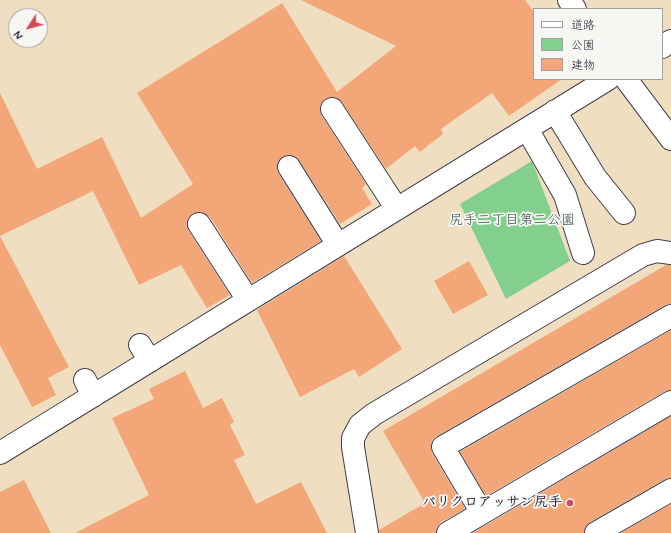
<!DOCTYPE html>
<meta charset="utf-8">
<style>
body{margin:0}
#map{position:relative;width:671px;height:533px;overflow:hidden;background:#efdfc0;font-family:Mynerve,"Klee One",sans-serif}
canvas{display:block}
.legend{position:absolute;left:533px;top:8px;width:130px;height:72px;box-sizing:border-box;background:#f6f6f2;border:1px solid #a1a1a9;margin:0;padding:5px 7px;list-style:none;font-size:12px;color:#22223b}
.legend li{display:flex;align-items:center;gap:8px;height:20px}
.legend b{width:20px;border:1px solid #a1a1a9}
.north{position:absolute;left:8px;top:8px;width:40px;height:40px;box-sizing:border-box;background:#f6f6f2;border:1px solid #a1a1a9;border-radius:50%;rotate:234deg;font-size:11px;font-weight:700;line-height:16px;text-align:center;color:#22223b}
.north::after{content:'';display:block;margin:auto;width:14px;height:18px;background:#d1495b;clip-path:polygon(50% 0,100% 100%,50% 72%,0 100%)}
</style>
<div id="map">
<canvas width="671" height="533"></canvas>
<ul class="legend">
<li><b style="height:5px;background:#fff"></b>道路</li>
<li><b style="height:11px;background:#82cf8e"></b>公園</li>
<li><b style="height:11px;background:#f3a779"></b>建物</li>
</ul>
<div class="north">N</div>
</div>
<script>
const ctx = document.querySelector('canvas').getContext('2d');
ctx.lineJoin = 'round';
function paint(path, color) {
  ctx.fillStyle = color;
  ctx.fill(path, 'evenodd');
}
function shape(rows) {
  const path = new Path2D();
  for (const r of rows) {
    path.moveTo(r[0], r[1]);
    for (let i = 2; i < r.length; i += 2) path.lineTo(r[i], r[i + 1]);
  }
  return path;
}
function trace(path, color, width, dash) {
  ctx.strokeStyle = color;
  ctx.lineWidth = width;
  ctx.lineCap = dash ? 'butt' : 'round';
  ctx.setLineDash(dash || []);
  ctx.stroke(path);
}
function write(font, color, halo, rows, align = 'center') {
  ctx.font = font + ' Mynerve,"Klee One",sans-serif';
  ctx.lineWidth = 3.5;
  ctx.setLineDash([]);
  ctx.textBaseline = 'middle';
  ctx.strokeStyle = halo;
  ctx.fillStyle = color;
  for (const [text, x, y, turn = 0] of rows) {
    ctx.save();
    ctx.translate(x, y);
    ctx.rotate((+turn || 0) * Math.PI / 180);
    ctx.textAlign = isNaN(turn) ? turn : align;
    if (halo) ctx.strokeText(text, 0, 0);
    ctx.fillText(text, 0, 0);
    ctx.restore();
  }
}
paint(shape([
 [532,161,570,261,506,299,460,204]
]), '#82cf8e');
paint(shape([
 [301,0,525,0,534,12,534,79,562,79,509,116,492,93,441,129,443,134,420,152,415,146,386,169,342,102,337,98,331,97,326,98,321,104,320,110,321,115,366,184,362,188,372,204,340,224,299,160,294,156,288,155,283,156,278,162,277,168,278,173,321,241,252,283,210,217,204,213,199,212,193,213,188,219,187,224,188,230,230,295,207,308,181,265,139,285,93,191,0,236,69,367,48,378,56,395,32,407,0,345,0,93,37,169,102,137,141,218,193,184,137,93,282,3,337,92,396,46],
 [344,256,402,349,359,377,354,369,300,397,257,310],
 [469,261,488,295,453,314,434,281],
 [666,265,671,265,671,304,665,305,437,436,432,440,431,447,432,453,465,509,441,522,437,527,436,533,379,533,379,530,425,503,383,431],
 [671,330,671,390,665,391,486,496,460,452],
 [185,371,203,408,222,398,234,422,230,425,245,455,234,460,256,504,301,482,327,533,75,533,149,495,112,418,154,399,149,389],
 [671,416,671,478,665,479,590,522,585,527,584,533,473,533],
 [24,480,51,533,0,533,0,492],
 [671,504,671,533,621,533]
]), '#f3a779');
const minor = shape([
 [569,0,575,9],
 [662,47,671,41],
 [626,79,671,139],
 [332,109,397,209],
 [555,111,595,177,624,213],
 [527,129,565,195,583,253],
 [289,167,338,245],
 [199,224,248,300],
 [140,345,150,361],
 [85,380,93,396],
 [0,453,608,79],
 [482,513,671,402],
 [367,533,353,447,353,438,360,425,374,414,643,255,657,251,671,253],
 [448,533,482,513,443,447,671,316],
 [596,533,671,490]
]);
trace(minor, '#413e4f', 24);
trace(minor, '#fff', 22);
for (const [x, y, r, color] of [
 [570,503,4,"#d1495b"]
]) {
  const dot = new Path2D();
  dot.arc(x, y, r, 0, 2 * Math.PI);
  ctx.fillStyle = color;
  ctx.fill(dot);
  trace(dot, '#f6f6f2', 1.5);
}
write('14px', '#3f5654', '#f6f6f2', [
 ["尻手二丁目第二公園",512,221]
]);
write('bold 14px', '#22223b', '#f6f6f2', [
 ["パリクロアッサン尻手",562,503]
], 'right');
</script>
